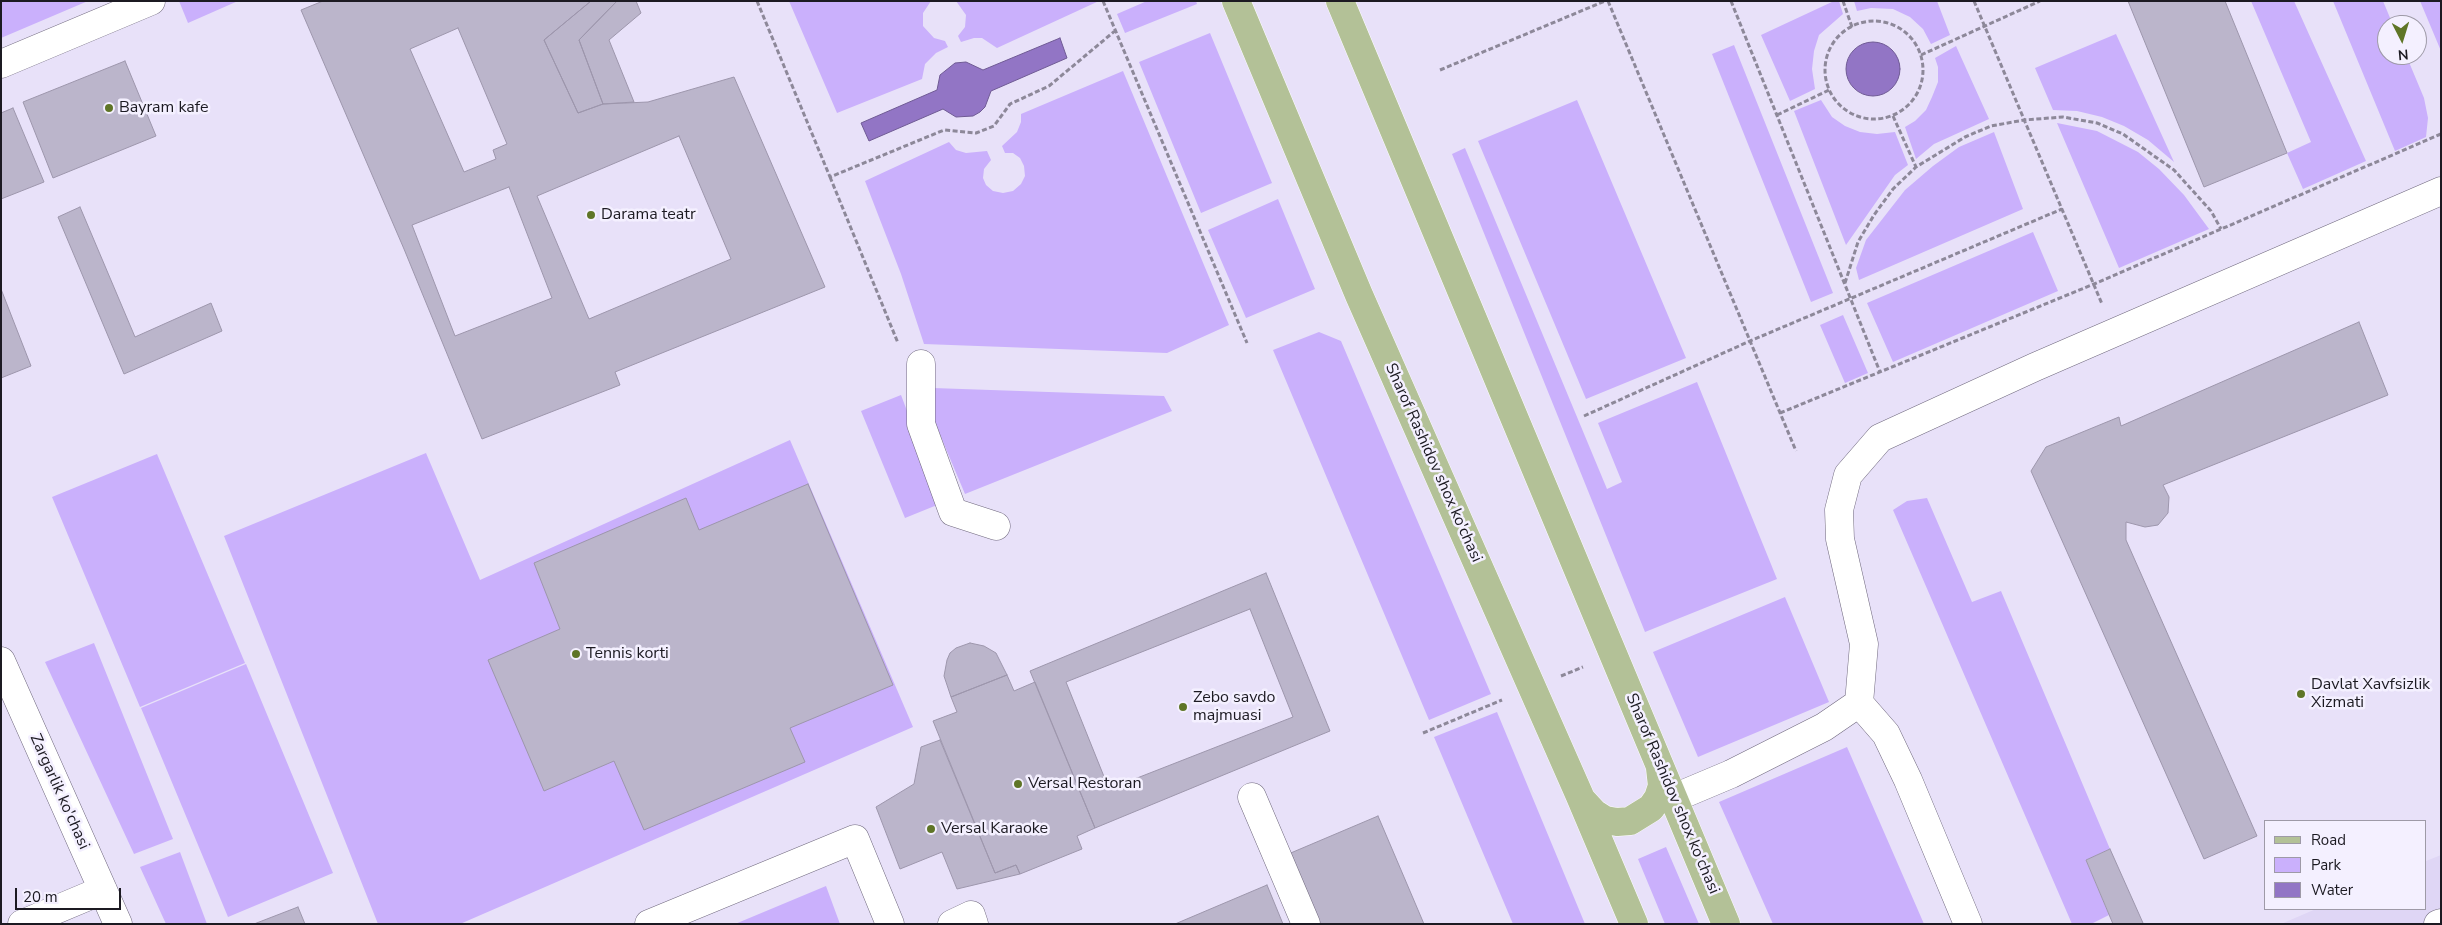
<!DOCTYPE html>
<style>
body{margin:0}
#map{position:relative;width:2442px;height:925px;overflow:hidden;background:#e8e1f9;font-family:"Nunito Sans",sans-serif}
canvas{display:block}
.frame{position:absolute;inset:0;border:2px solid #1c1a22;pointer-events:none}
.legend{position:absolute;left:2264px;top:820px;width:162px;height:90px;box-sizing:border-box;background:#f4f0ff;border:1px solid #9e9aa7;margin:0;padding:6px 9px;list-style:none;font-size:15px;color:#1c1a22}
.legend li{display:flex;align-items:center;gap:10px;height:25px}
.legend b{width:25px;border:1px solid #9e9aa7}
.north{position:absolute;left:2377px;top:15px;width:50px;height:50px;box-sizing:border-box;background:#f4f0ff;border:1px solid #9e9aa7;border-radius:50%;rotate:175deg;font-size:14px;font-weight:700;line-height:20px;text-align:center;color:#1c1a22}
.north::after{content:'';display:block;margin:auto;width:18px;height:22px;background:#5f7527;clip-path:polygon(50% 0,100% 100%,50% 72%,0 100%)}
.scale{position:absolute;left:15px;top:888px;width:106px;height:22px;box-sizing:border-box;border:2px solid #1c1a22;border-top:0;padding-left:6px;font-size:15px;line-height:18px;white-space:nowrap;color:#1c1a22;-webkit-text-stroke:4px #f4f0ff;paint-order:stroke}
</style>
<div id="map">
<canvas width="2442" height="925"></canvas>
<div class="frame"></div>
<ul class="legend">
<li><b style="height:6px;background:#b3c197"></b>Road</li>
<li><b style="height:14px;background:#cab0fc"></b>Park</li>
<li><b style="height:14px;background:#9275c5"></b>Water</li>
</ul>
<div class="north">N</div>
<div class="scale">20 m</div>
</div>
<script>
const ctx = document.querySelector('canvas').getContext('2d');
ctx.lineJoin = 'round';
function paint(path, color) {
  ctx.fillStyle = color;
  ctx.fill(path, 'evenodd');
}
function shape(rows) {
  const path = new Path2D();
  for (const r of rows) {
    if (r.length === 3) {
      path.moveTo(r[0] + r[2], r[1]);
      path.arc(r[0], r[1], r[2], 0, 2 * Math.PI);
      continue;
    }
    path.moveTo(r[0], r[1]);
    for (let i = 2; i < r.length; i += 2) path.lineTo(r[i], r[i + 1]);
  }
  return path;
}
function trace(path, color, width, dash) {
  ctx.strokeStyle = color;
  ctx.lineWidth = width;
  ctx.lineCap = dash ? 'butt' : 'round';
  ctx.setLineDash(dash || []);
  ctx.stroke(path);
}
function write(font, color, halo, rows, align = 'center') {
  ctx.font = font + ' "Nunito Sans",sans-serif';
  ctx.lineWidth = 5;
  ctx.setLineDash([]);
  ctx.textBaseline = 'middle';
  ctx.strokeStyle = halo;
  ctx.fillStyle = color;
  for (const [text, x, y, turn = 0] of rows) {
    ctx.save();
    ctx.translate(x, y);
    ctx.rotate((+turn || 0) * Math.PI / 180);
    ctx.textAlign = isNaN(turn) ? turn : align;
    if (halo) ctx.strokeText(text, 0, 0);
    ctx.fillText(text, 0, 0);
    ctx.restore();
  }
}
paint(shape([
 [2441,855,2441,924,2281,924,2316,909,2426,909,2426,861]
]), '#dfd6f5');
paint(shape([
 [1,1,88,1,1,38],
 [179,1,238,1,188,23],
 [789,1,931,1,923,13,923,26,934,38,945,41,948,47,936,53,925,64,922,79,837,113],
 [956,1,1099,1,997,48,982,38,974,38,961,42,958,36,965,27,966,15],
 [1147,1,1196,1,1197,4,1125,33,1117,14],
 [1834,1,1839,1,1843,14,1819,35,1814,51,1812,69,1815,89,1790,101,1761,35],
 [1854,1,1937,1,1950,35,1931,44,1923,29,1910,17,1893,9,1871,8,1857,11],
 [2251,1,2294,1,2366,161,2303,189,2287,153,2311,142],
 [2333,1,2383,1,2393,25,2387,25,2387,55,2406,55,2424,98,2428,118,2426,137,2395,151],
 [2420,1,2441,1,2441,51],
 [1210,33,1272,183,1201,213,1139,62],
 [2116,34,2174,162,2148,140,2124,126,2102,117,2077,111,2053,110,2035,68],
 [1734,45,1833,293,1811,302,1712,54],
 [1956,46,1989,119,1934,144,1916,159,1905,127,1915,121,1926,110,1932,97,1938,82,1938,67,1935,58],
 [1123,71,1229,325,1167,353,924,344,901,274,865,181,949,142,956,150,966,153,987,151,991,160,984,169,983,178,986,185,993,191,1003,193,1013,191,1021,184,1025,176,1024,166,1020,158,1013,153,1005,153,1002,146,1017,132,1021,122,1021,114],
 [1577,100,1686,358,1586,399,1478,141],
 [1821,100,1832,117,1845,126,1860,132,1877,134,1895,132,1908,165,1895,175,1846,245,1794,111],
 [2057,123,2097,131,2138,152,2159,169,2184,195,2209,229,2119,268],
 [1994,132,2023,209,1859,280,1856,268,1866,240,1905,190,1933,166,1959,147],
 [1465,148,1607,489,1622,482,1598,423,1697,382,1777,579,1645,632,1452,154],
 [1278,199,1315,289,1246,318,1208,230],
 [2033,232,2058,291,1893,362,1867,303],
 [1843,315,1868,373,1845,383,1820,325],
 [1319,332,1341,341,1491,694,1429,720,1273,350],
 [933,388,1164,396,1172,411,965,494,924,397],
 [901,395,942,503,905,518,861,411],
 [790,440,913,727,460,924,378,924,224,536,426,453,480,580],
 [157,454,245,663,140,707,52,497],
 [1927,498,1972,602,2001,591,2110,849,2086,860,2109,915,2091,924,2072,924,1893,510,1907,501],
 [1785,597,1829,702,1698,757,1653,652],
 [94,643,173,839,134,854,45,662],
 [246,664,333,873,228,917,141,708],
 [1497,712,1585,924,1513,924,1434,737],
 [1847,747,1924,924,1773,924,1719,802],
 [1666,847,1699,924,1665,924,1638,859],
 [180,852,207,924,166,924,140,867],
 [826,886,840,924,735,924]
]), '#cab0fc');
const water = shape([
 [1060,38,1067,58,991,91,985,107,980,112,973,116,956,117,943,109,869,141,861,123,937,90,940,75,955,63,966,62,983,70,1060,38],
 [1873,69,27]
]);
paint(water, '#9275c5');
trace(water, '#6f5a94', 1);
const building = shape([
 [323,1,591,1,544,40,578,113,603,104,648,102,734,77,825,287,615,372,620,385,482,439,404,249,301,10,323,1],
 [458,28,507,144,493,150,496,159,464,172,410,49,458,28],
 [591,1,617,1,579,40,603,104,578,113,544,40,591,1],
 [617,1,636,1,641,13,609,40,634,102,603,104,579,40,617,1],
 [2128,1,2225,1,2287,153,2204,187,2128,1],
 [125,61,156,136,53,178,23,102,125,61],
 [13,108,44,182,1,199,1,113,13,108],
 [679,136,731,259,589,319,537,196,679,136],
 [509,187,552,298,455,336,412,225,509,187],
 [80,207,135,337,211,303,222,331,124,374,58,217,80,207],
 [1,289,31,366,1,378,1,289],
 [2359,322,2388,395,2163,485,2169,497,2168,513,2158,525,2145,527,2126,522,2126,540,2257,836,2204,859,2031,471,2046,447,2119,417,2121,426,2359,322],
 [808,484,893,685,790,728,805,762,644,830,614,761,544,791,488,660,560,629,534,563,686,498,699,530,808,484],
 [1266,573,1330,731,1095,828,1030,671,1266,573],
 [1250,609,1293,717,1109,789,1066,682,1250,609],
 [970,643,984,646,996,653,1007,675,951,697,944,676,947,660,950,653,956,648,970,643],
 [1007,675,1014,691,1035,682,1095,828,1077,836,1082,849,1020,874,1016,865,995,873,933,721,957,712,951,697,1007,675],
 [940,740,995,873,1016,865,1020,874,957,889,942,852,900,869,876,807,914,784,921,747,940,740],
 [1378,816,1424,924,1316,924,1286,855,1378,816],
 [2110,849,2143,923,2141,924,2113,924,2086,860,2110,849],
 [1267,885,1283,924,1175,924,1267,885],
 [298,907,305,924,254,924,298,907]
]);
paint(building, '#bbb5cb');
trace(building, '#9d96ac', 1);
const minor = shape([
 [1,64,151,1],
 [921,364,921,424,953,512,996,526],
 [1,661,118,924],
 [1859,703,1886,734,1908,780,1968,924],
 [1252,797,1306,924],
 [1674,798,1731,774,1824,727,1859,703,1864,644,1840,539,1839,510,1848,475,1880,438,2035,367,2441,191],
 [22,924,103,890],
 [649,924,855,839,890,924],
 [952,924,971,915,974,924],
 [2438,924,2441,923]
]);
const major = shape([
 [1236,1,1359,295,1579,794,1634,924],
 [1340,1,1726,924],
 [1582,800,1594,813,1605,820,1617,822,1630,821,1651,808,1658,798,1662,786,1660,768]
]);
trace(minor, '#70697e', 29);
trace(major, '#fff', 29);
trace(shape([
 [757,1,830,177,944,130,976,133,994,126,1010,104,1049,86,1116,30],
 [1103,1,1247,343],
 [1608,1,1796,451],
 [1731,1,1880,372],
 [1843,1,1852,27],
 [1974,1,2102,304],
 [1874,70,49],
 [1921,55,2040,1],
 [1440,70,1605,1],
 [1777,115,1829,90],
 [1893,116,1916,167],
 [830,177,898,343],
 [1845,283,1858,242,1874,215,1893,189,1916,167,1965,137,1991,126,2024,120,2063,117,2097,123,2123,134,2174,170,2211,211,2221,229],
 [1780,413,2094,284,2441,134],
 [1584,416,1750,341,2062,209],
 [1561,676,1583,667],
 [1423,733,1502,700]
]), '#8d8899', 3, [5, 2.5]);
trace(minor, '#fff', 28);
trace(major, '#b3c197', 28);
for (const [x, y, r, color] of [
 [109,108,5,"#5f7527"],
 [591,215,5,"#5f7527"],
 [576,654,5,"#5f7527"],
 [2301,694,5,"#5f7527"],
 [1183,707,5,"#5f7527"],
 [1018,784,5,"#5f7527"],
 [931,829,5,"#5f7527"]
]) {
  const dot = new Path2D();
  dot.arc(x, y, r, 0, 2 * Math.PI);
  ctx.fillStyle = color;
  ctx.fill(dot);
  trace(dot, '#f4f0ff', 2);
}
write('16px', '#1c1a22', '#f4f0ff', [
 ["Bayram kafe",119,108],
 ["Darama teatr",601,215],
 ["Tennis korti",586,654],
 ["Davlat Xavfsizlik",2311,685],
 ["Xizmati",2311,703],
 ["Zebo savdo",1193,698],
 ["majmuasi",1193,716],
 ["Versal Restoran",1028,784],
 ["Versal Karaoke",941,829]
], 'left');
write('16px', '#1c1a22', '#f4f0ff', [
 ["Sharof Rashidov shox ko'chasi",1433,463,66],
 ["Zargarlik ko'chasi",59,792,66],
 ["Sharof Rashidov shox ko'chasi",1672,794,67]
]);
</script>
